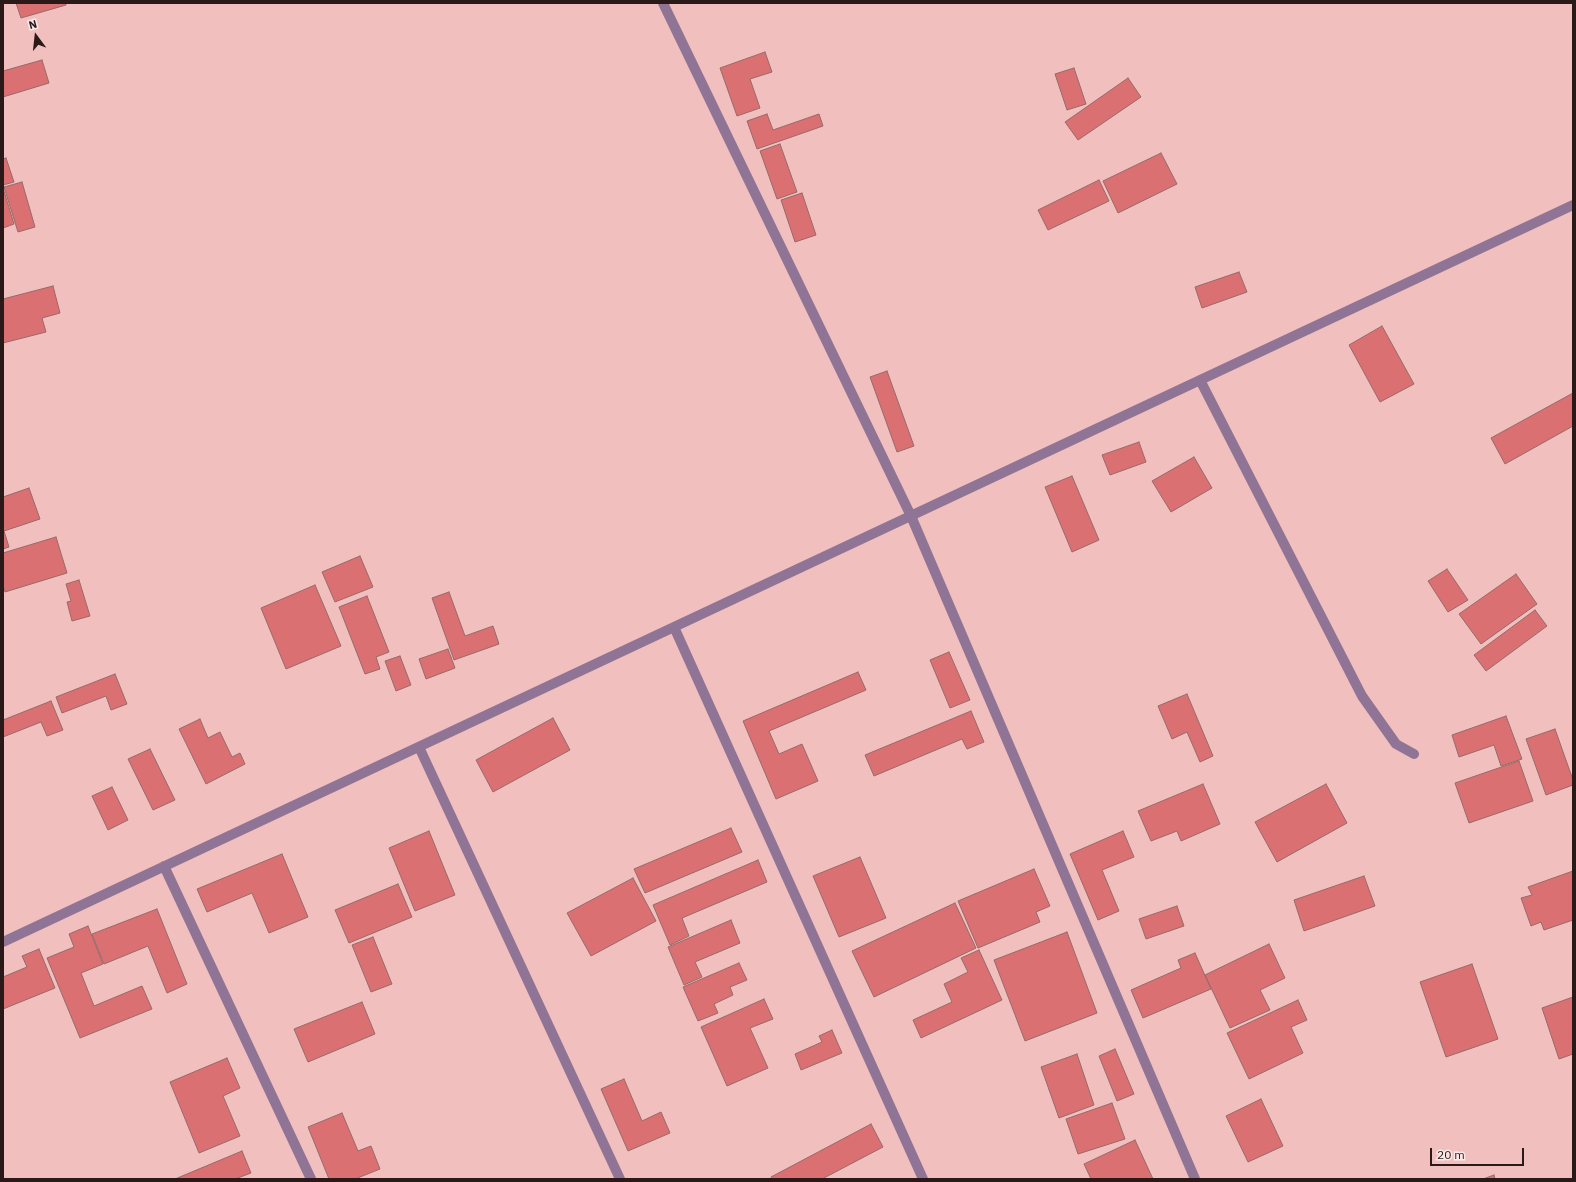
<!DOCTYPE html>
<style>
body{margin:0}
#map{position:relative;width:1576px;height:1182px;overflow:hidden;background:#f1bfbe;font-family:"IBM Plex Sans",sans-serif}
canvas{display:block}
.frame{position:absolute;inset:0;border:4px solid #2b1919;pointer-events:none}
.north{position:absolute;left:16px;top:16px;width:40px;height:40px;-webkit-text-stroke:3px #fde8e8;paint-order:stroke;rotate:345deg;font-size:11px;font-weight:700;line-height:16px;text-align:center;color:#2b1919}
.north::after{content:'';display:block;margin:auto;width:14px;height:18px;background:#2b1919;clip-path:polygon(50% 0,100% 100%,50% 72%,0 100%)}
.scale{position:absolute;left:1430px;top:1148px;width:94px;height:18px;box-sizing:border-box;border:2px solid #2b1919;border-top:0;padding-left:5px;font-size:12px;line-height:14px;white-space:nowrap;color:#2b1919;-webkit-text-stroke:3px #fde8e8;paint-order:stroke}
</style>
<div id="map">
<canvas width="1576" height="1182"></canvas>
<div class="frame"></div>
<div class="north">N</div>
<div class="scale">20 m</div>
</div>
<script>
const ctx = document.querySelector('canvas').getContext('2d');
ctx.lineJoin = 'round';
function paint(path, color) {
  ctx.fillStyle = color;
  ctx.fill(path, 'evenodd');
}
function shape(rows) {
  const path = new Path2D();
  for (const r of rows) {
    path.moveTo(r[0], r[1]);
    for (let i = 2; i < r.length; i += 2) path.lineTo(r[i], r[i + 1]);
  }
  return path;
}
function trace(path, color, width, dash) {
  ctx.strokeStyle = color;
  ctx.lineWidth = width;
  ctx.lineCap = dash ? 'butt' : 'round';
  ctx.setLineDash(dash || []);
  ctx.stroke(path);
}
const building = shape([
 [16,3,66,3,66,5,21,18,16,3],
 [765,52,772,72,750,79,760,108,737,116,720,68,765,52],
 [42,60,49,83,3,97,3,71,42,60],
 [1074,68,1086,104,1067,110,1055,74,1074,68],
 [1128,78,1141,97,1078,140,1065,122,1128,78],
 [767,114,773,130,819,114,823,126,757,149,747,121,767,114],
 [780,144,797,192,777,199,760,151,780,144],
 [1161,153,1177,184,1118,213,1103,181,1161,153],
 [6,158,14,182,3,185,3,159,6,158],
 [1099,180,1109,201,1048,230,1038,210,1099,180],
 [22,182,35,227,18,232,4,187,22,182],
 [3,188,14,224,3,228,3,188],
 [802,193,816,235,795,242,781,200,802,193],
 [1239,272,1247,292,1202,308,1195,287,1239,272],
 [53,286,60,313,42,318,46,332,3,343,3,299,53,286],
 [1382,326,1414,384,1380,402,1349,345,1382,326],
 [887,371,914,446,897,452,870,377,887,371],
 [1573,393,1573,426,1505,464,1491,438,1573,393],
 [1139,442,1146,462,1110,475,1102,455,1139,442],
 [1194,457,1212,488,1171,512,1152,481,1194,457],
 [1072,476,1099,540,1072,552,1045,487,1072,476],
 [29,488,40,519,4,531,9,547,3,549,3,497,29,488],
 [56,537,67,573,5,592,3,585,3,553,56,537],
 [360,556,373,587,335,602,322,572,360,556],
 [1447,569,1468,600,1448,612,1428,581,1447,569],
 [1516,574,1537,604,1481,644,1459,614,1516,574],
 [79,580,90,616,72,621,67,602,71,601,66,584,79,580],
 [315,585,341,646,286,669,261,608,315,585],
 [449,592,465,636,493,626,499,644,454,660,432,598,449,592],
 [367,596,389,652,376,657,380,669,365,674,339,607,367,596],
 [1535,610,1547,626,1486,671,1474,655,1535,610],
 [448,649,455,668,426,679,419,659,448,649],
 [949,652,970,700,950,708,930,660,949,652],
 [400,656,411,685,396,691,385,661,400,656],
 [858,672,866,690,769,731,779,754,802,744,818,781,776,799,743,721,858,672],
 [115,674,127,704,111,710,106,696,62,713,56,697,115,674],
 [1187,694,1213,756,1200,762,1187,732,1172,739,1158,706,1187,694],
 [51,701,63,730,47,736,41,722,3,737,3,720,51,701],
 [971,711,984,742,967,749,962,739,874,776,865,755,971,711],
 [1506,716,1522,759,1501,766,1494,745,1459,757,1452,735,1506,716],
 [553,718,570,750,493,792,476,760,553,718],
 [200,719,208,738,220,732,232,757,240,753,245,764,206,784,179,729,200,719],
 [1555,729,1573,780,1573,785,1546,795,1526,739,1555,729],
 [150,749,175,800,153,810,128,759,150,749],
 [1519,761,1533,801,1469,823,1455,783,1519,761],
 [1203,784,1220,824,1181,841,1177,831,1151,841,1138,811,1203,784],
 [1326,784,1347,823,1277,862,1255,822,1326,784],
 [112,787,128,820,108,830,92,796,112,787],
 [731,828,742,852,645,893,634,869,731,828],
 [429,831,455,895,415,911,389,848,429,831],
 [1123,831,1134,857,1102,870,1119,911,1098,920,1070,854,1123,831],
 [282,854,308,917,269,933,252,893,207,912,197,889,282,854],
 [860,857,886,918,839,937,813,876,860,857],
 [758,860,767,882,682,918,689,936,670,945,653,905,758,860],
 [1034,869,1050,906,1036,912,1040,922,978,948,958,901,1034,869],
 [1573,871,1573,920,1544,930,1541,922,1531,926,1521,898,1532,895,1528,887,1573,871],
 [1364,876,1375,906,1304,931,1294,900,1364,876],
 [633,878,656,921,591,956,567,913,633,878],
 [398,884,412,917,349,943,335,910,398,884],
 [955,903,976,948,874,997,852,951,955,903],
 [1177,906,1184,926,1146,939,1139,919,1177,906],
 [157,909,187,984,167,993,148,946,104,964,92,934,157,909],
 [731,920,740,943,695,962,702,977,684,985,668,947,731,920],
 [88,926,103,964,81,973,94,1006,142,986,152,1009,80,1038,47,958,74,947,69,934,88,926],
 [1067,932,1097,1013,1025,1041,994,960,1067,932],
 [373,937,392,984,371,992,352,945,373,937],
 [1269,944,1285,978,1260,990,1270,1010,1230,1028,1205,975,1269,944],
 [39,949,55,988,3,1009,3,977,27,967,22,956,39,949],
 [979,950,1002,1000,921,1038,913,1020,952,1002,944,984,968,972,961,958,979,950],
 [1195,953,1211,989,1143,1018,1131,990,1181,968,1178,960,1195,953],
 [739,963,747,980,730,987,733,995,714,1004,718,1013,698,1021,683,987,739,963],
 [1472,964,1498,1039,1446,1057,1420,982,1472,964],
 [1573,997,1573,1054,1559,1059,1542,1008,1573,997],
 [764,999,773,1019,750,1028,768,1068,727,1086,701,1027,764,999],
 [1298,1000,1307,1020,1291,1027,1303,1053,1249,1079,1227,1033,1298,1000],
 [362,1002,375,1034,308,1062,294,1029,362,1002],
 [832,1030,842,1053,801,1070,795,1054,822,1042,819,1036,832,1030],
 [1115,1049,1134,1094,1117,1101,1099,1056,1115,1049],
 [1077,1054,1094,1105,1059,1118,1041,1067,1077,1054],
 [227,1058,240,1088,223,1096,240,1136,199,1153,170,1082,227,1058],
 [624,1079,642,1121,661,1112,670,1133,628,1151,601,1089,624,1079],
 [1261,1099,1283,1146,1248,1162,1226,1116,1261,1099],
 [1112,1103,1125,1139,1078,1154,1066,1119,1112,1103],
 [342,1113,358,1151,371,1146,380,1169,355,1179,329,1179,308,1127,342,1113],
 [871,1124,883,1147,822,1179,772,1179,771,1177,871,1124],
 [1135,1140,1153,1179,1091,1179,1084,1164,1135,1140],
 [242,1151,251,1173,235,1179,175,1179,242,1151],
 [1494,1175,1495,1179,1483,1179,1494,1175]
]);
paint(building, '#da7071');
trace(building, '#966a69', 1);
trace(shape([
 [663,3,911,516,1195,1179],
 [1200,380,1362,696,1396,744,1414,754],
 [674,627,923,1179],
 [419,747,620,1179],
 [164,866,311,1179],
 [3,942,1573,205]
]), '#907496', 10);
</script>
